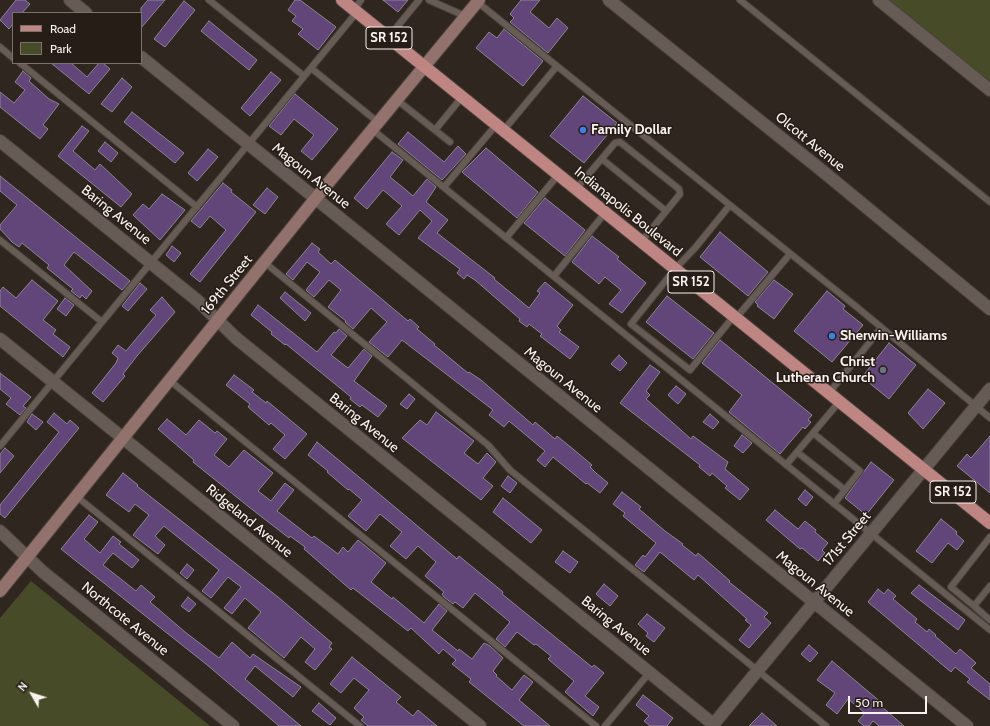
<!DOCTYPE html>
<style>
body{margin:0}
#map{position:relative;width:990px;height:726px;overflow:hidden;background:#302620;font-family:Cabin,sans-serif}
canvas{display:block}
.legend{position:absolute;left:12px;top:12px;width:130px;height:52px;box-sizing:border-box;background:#261d17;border:1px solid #7a726d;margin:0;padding:5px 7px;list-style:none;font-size:12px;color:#f9f2ee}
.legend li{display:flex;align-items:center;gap:8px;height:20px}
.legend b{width:20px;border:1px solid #7a726d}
.north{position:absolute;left:12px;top:674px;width:40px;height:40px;-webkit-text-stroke:3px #261d17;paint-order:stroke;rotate:309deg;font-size:11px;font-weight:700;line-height:16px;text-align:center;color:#f9f2ee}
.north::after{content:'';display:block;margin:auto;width:14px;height:18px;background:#f9f2ee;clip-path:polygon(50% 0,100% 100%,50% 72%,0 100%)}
.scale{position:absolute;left:848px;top:696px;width:79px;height:18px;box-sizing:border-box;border:2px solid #f9f2ee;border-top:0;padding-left:5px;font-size:12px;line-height:14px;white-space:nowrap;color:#f9f2ee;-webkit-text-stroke:3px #261d17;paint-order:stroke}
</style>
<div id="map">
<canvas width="990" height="726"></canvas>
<ul class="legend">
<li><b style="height:5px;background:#bf8582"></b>Road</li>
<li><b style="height:11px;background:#474b28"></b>Park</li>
</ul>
<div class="north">N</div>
<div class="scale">50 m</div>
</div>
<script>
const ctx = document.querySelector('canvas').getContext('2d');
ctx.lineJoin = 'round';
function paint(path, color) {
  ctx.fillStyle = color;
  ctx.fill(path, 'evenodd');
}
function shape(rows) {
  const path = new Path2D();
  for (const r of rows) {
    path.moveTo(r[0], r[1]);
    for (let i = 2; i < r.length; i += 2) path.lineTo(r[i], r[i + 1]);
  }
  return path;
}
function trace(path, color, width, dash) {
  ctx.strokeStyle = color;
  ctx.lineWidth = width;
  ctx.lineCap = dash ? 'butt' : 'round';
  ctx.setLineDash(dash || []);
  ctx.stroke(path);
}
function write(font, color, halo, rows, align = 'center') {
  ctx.font = font + ' Cabin,sans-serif';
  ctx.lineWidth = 3;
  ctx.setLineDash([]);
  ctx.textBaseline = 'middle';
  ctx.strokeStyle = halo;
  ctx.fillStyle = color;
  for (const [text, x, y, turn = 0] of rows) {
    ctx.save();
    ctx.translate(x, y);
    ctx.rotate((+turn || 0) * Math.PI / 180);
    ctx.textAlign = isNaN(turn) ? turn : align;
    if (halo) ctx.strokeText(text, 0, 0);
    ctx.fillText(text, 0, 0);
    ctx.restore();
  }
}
paint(shape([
 [887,0,990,0,990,84],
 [31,581,210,726,0,726,0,618]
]), '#474b28');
const building = shape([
 [16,0,25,0,30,4,22,13,13,13,13,24,9,29,0,20,16,0],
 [148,0,165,0,141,28,141,8,148,0],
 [295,0,300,0,336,27,318,50,298,34,303,29,292,21,296,16,288,10,295,0],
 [383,0,408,0,398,12,383,0],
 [521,0,540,0,530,12,549,28,557,18,568,28,548,53,510,22,514,18,510,14,521,0],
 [184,1,195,10,165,47,154,39,184,1],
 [209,21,257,60,249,70,201,31,209,21],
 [504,29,543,61,523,86,476,48,489,32,497,38,504,29],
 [51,63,71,63,87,77,99,63,103,63,110,69,89,94,51,63],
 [23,71,31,78,29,81,49,99,59,104,43,125,48,129,40,139,0,107,0,92,14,103,25,90,15,82,23,71],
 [271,72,281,80,250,116,241,108,271,72],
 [122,78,132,87,112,112,101,104,122,78],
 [295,94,338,129,312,160,301,151,314,135,294,119,281,135,269,126,295,94],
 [583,96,617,123,584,163,550,136,583,96],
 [132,112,184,153,175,163,124,122,132,112],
 [82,126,89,131,73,151,95,170,100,164,132,194,121,207,58,156,82,126],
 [408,132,444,162,458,146,466,154,442,180,398,144,408,132],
 [105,142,118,153,111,162,98,151,105,142],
 [486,148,538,192,517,218,462,172,486,148],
 [208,149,218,157,197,181,188,173,208,149],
 [392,152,403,160,390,177,406,190,413,196,427,179,436,187,426,202,448,220,437,233,495,278,494,279,529,308,540,293,537,291,545,282,573,305,557,326,561,330,559,332,579,347,570,359,540,336,542,334,529,324,527,327,519,321,520,319,475,280,467,275,464,279,457,273,460,269,418,238,432,221,420,210,399,235,386,224,402,206,388,194,383,190,367,209,354,198,392,152],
 [0,176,130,281,122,290,74,252,64,265,92,291,86,299,82,295,80,298,71,291,73,289,47,268,49,265,22,243,19,247,12,242,0,229,0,225,17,205,0,191,0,176],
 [223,183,232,190,231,192,256,212,200,282,190,274,226,230,210,216,200,228,191,221,223,183],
 [267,188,278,197,265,214,253,205,267,188],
 [162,194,185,210,160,240,133,215,143,204,149,209,162,194],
 [545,198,585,230,565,256,524,223,545,198],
 [720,232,768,272,748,296,700,257,720,232],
 [592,236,619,257,617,259,646,283,622,313,609,304,621,290,605,277,599,284,572,262,592,236],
 [312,243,320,249,318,252,331,264,335,260,408,321,410,319,419,327,417,329,435,344,434,345,468,373,469,372,481,380,533,425,535,422,555,439,557,436,573,449,592,465,590,467,596,473,608,483,600,493,587,483,586,484,553,457,545,467,537,460,545,451,509,421,504,427,489,415,493,410,402,340,388,357,369,342,387,322,371,308,353,329,345,322,346,321,328,307,341,290,329,280,314,297,306,290,320,272,307,262,293,280,286,274,312,243],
 [172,246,181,253,174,262,166,255,172,246],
 [32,280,58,301,43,320,56,330,53,334,70,347,63,357,0,306,0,291,3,287,16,298,32,280],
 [774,280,793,294,774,319,757,306,758,305,755,302,774,280],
 [140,283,147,289,128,311,122,306,140,283],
 [827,291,845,306,843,309,863,325,832,362,794,331,827,291],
 [285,292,311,313,305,321,280,298,285,292],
 [667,296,714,333,693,359,646,322,667,296],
 [162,297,175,312,137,356,123,374,125,376,103,402,92,393,116,363,118,358,112,353,118,345,126,351,156,315,150,310,162,297],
 [65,298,74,305,66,316,57,309,65,298],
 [258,305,317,352,334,332,336,333,339,329,347,336,331,355,348,368,364,349,372,356,354,381,387,406,378,417,362,405,360,407,350,399,351,397,286,344,285,345,271,334,272,332,251,315,258,305],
 [720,340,812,415,808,420,811,422,805,429,803,427,780,454,729,412,742,395,702,363,720,340],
 [889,343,916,365,889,399,862,377,889,343],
 [619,355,627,363,620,371,611,364,619,355],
 [650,365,660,372,646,391,650,395,646,399,691,439,693,436,728,462,725,469,749,489,740,500,725,488,727,486,712,473,710,476,699,467,700,465,620,403,650,365],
 [0,373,31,397,23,406,26,408,20,415,6,404,11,398,0,389,0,373],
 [234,375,254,390,252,392,266,403,267,401,307,434,285,459,273,449,285,435,271,423,269,425,248,407,250,404,226,385,234,375],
 [676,386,686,394,678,404,668,395,676,386],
 [928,389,945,403,923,429,908,413,928,389],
 [409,394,415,399,407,409,400,404,409,394],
 [436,412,474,441,464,453,478,464,487,453,496,462,483,478,493,486,481,500,402,438,420,420,427,425,436,412],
 [54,413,67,424,70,420,79,428,5,518,0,514,0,505,59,432,47,422,54,413],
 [32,414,43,422,36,430,27,422,32,414],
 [710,414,719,422,713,429,703,422,710,414],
 [167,419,186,435,199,420,215,433,217,431,227,439,214,455,229,467,244,450,273,473,258,491,271,501,285,483,294,490,277,511,312,538,314,536,338,554,343,547,348,552,358,540,386,563,371,582,392,599,393,597,424,623,439,604,447,611,432,630,458,651,459,649,472,659,484,643,490,646,503,658,493,671,497,675,496,676,512,690,524,675,533,682,519,700,550,726,524,726,469,682,471,679,452,664,456,660,443,649,439,654,411,628,408,631,353,588,351,590,304,549,305,547,290,536,289,538,249,507,193,462,194,460,158,429,167,419],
 [742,435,752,443,743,453,734,446,742,435],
 [990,436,990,493,957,466,967,454,971,458,990,436],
 [317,442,457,559,459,556,503,592,502,594,592,667,594,665,604,673,585,696,599,707,593,716,565,692,574,681,548,659,551,656,536,644,534,645,517,632,505,647,496,639,510,622,475,593,463,608,455,602,453,604,444,597,442,594,444,592,425,576,436,562,418,546,406,559,390,546,402,532,380,514,366,531,348,516,362,500,349,489,348,490,327,472,328,471,308,455,317,442],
 [5,448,14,456,0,473,0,454,5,448],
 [871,462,894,480,866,515,845,498,871,462],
 [123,473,138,485,137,486,278,597,332,643,329,647,332,649,315,670,305,662,315,649,301,637,284,658,248,628,261,612,245,598,232,614,224,608,241,587,228,577,211,598,202,591,219,570,164,526,155,536,165,545,158,554,133,535,149,515,135,504,129,512,106,495,123,473],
 [508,476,517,483,510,493,501,486,508,476],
 [805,490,813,497,806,506,798,499,805,490],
 [622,492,641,507,639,509,665,531,683,544,682,545,696,556,698,553,730,581,729,582,768,613,764,617,771,623,749,648,739,640,751,625,745,620,747,619,698,575,694,580,660,552,644,572,635,565,643,555,645,557,656,543,623,516,625,513,613,504,622,492],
 [503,498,542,530,531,543,493,512,503,498],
 [775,510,798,529,805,521,816,530,815,532,828,543,822,550,825,553,818,561,802,548,800,549,766,520,775,510],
 [89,515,98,522,84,539,100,553,113,536,121,542,119,544,139,560,132,568,113,553,103,565,136,591,141,585,155,597,150,602,185,632,219,658,232,642,250,658,253,654,301,687,293,697,255,666,245,679,301,726,279,726,206,664,61,549,89,515],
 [941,519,957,532,956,534,964,541,957,550,948,543,932,563,916,551,941,519],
 [563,551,578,562,570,573,555,562,563,551],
 [187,564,194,570,187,579,180,573,187,564],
 [604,584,618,596,610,606,596,594,604,584],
 [919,585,965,620,958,630,911,593,919,585],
 [878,589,884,594,888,589,896,596,893,599,917,619,915,622,927,632,929,629,936,635,935,636,956,654,960,649,976,663,971,668,990,684,990,700,967,682,970,679,955,667,951,672,868,602,878,589],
 [188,597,196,604,189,612,181,606,188,597],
 [647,614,665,628,654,642,646,636,648,633,638,624,647,614],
 [809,645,818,653,810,662,801,654,809,645],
 [352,657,401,697,396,702,413,716,418,710,437,726,368,726,361,720,364,717,354,708,369,690,354,678,341,693,330,684,352,657],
 [832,661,883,704,881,706,904,726,879,726,873,721,869,726,864,726,858,721,865,713,848,699,837,714,826,705,835,693,817,680,832,661],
 [643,695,673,718,667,726,650,726,644,721,649,716,636,705,643,695],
 [319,703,336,718,330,725,312,711,319,703],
 [762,713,777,726,749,726,762,713]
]);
paint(building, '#624579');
trace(building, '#8b8590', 1);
const lane = shape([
 [209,0,304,76],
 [429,0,465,16],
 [740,0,990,202],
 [476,1,858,308,990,418],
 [354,10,361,0],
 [388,38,419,0],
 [0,47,13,58],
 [20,63,197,207],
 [311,68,379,123],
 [397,100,450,142],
 [373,130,990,630],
 [435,130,462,97],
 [503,131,557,66],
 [602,159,666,211],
 [444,187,496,125],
 [576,189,615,143,620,142,679,189,680,194,641,242],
 [730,205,695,248,675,269,631,324,690,370,734,316],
 [506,238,558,175],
 [0,240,102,322],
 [264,262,488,445,510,470,826,726],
 [554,276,605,213],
 [736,318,790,254],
 [169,380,596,726],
 [829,393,881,328],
 [813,433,860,471,834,504],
 [0,446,357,12],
 [797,452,845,490],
 [786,465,840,401],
 [76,496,360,726],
 [990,537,951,587,974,606,990,586],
 [974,606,990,620],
 [605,726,650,672]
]);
const street = shape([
 [70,0,86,13],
 [609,0,820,169,990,309],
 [879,0,990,90],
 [141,57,967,726],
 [0,141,198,301,236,338,713,724],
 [0,339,480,726],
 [0,531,43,572,233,726],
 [712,726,990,389]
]);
const secondary = shape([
 [0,591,315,199,479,0]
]);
const primary = shape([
 [342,0,990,523]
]);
trace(lane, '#4a413c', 8);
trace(street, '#4a413c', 14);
trace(secondary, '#4a413c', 14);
trace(primary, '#4a413c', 14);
trace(lane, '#675c55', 6);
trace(street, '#675c55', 12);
trace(secondary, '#93716c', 12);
trace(primary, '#bf8582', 12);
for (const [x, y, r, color] of [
 [583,130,4,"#3f7fe0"],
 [832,336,4,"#3f7fe0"],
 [883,370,4,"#6b7280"]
]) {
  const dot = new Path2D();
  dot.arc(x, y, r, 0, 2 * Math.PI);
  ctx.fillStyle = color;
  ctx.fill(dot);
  trace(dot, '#261d17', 1.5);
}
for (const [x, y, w] of [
 [389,38,46],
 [691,282,46],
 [953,492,46]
]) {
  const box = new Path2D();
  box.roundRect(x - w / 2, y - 11, w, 22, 3);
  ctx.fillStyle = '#261d17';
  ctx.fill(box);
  trace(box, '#f9f2ee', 1);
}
write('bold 13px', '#f9f2ee', null, [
 ["SR 152",389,38],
 ["SR 152",691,282],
 ["SR 152",953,492]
]);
write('bold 14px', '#f9f2ee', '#261d17', [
 ["Family Dollar",591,130],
 ["Sherwin-Williams",840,336],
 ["Christ",875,362,"right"],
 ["Lutheran Church",875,378,"right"]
], 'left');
write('14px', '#f9f2ee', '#261d17', [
 ["Olcott Avenue",810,142,39],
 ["Magoun Avenue",311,176,39],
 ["Indianapolis Boulevard",628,212,39],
 ["Baring Avenue",116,215,39],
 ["169th Street",227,285,-51],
 ["Magoun Avenue",563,380,39],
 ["Baring Avenue",364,423,39],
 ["Ridgeland Avenue",249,521,39],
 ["171st Street",847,539,-50],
 ["Magoun Avenue",815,584,39],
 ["Northcote Avenue",125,619,39],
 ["Baring Avenue",616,626,39]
]);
</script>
